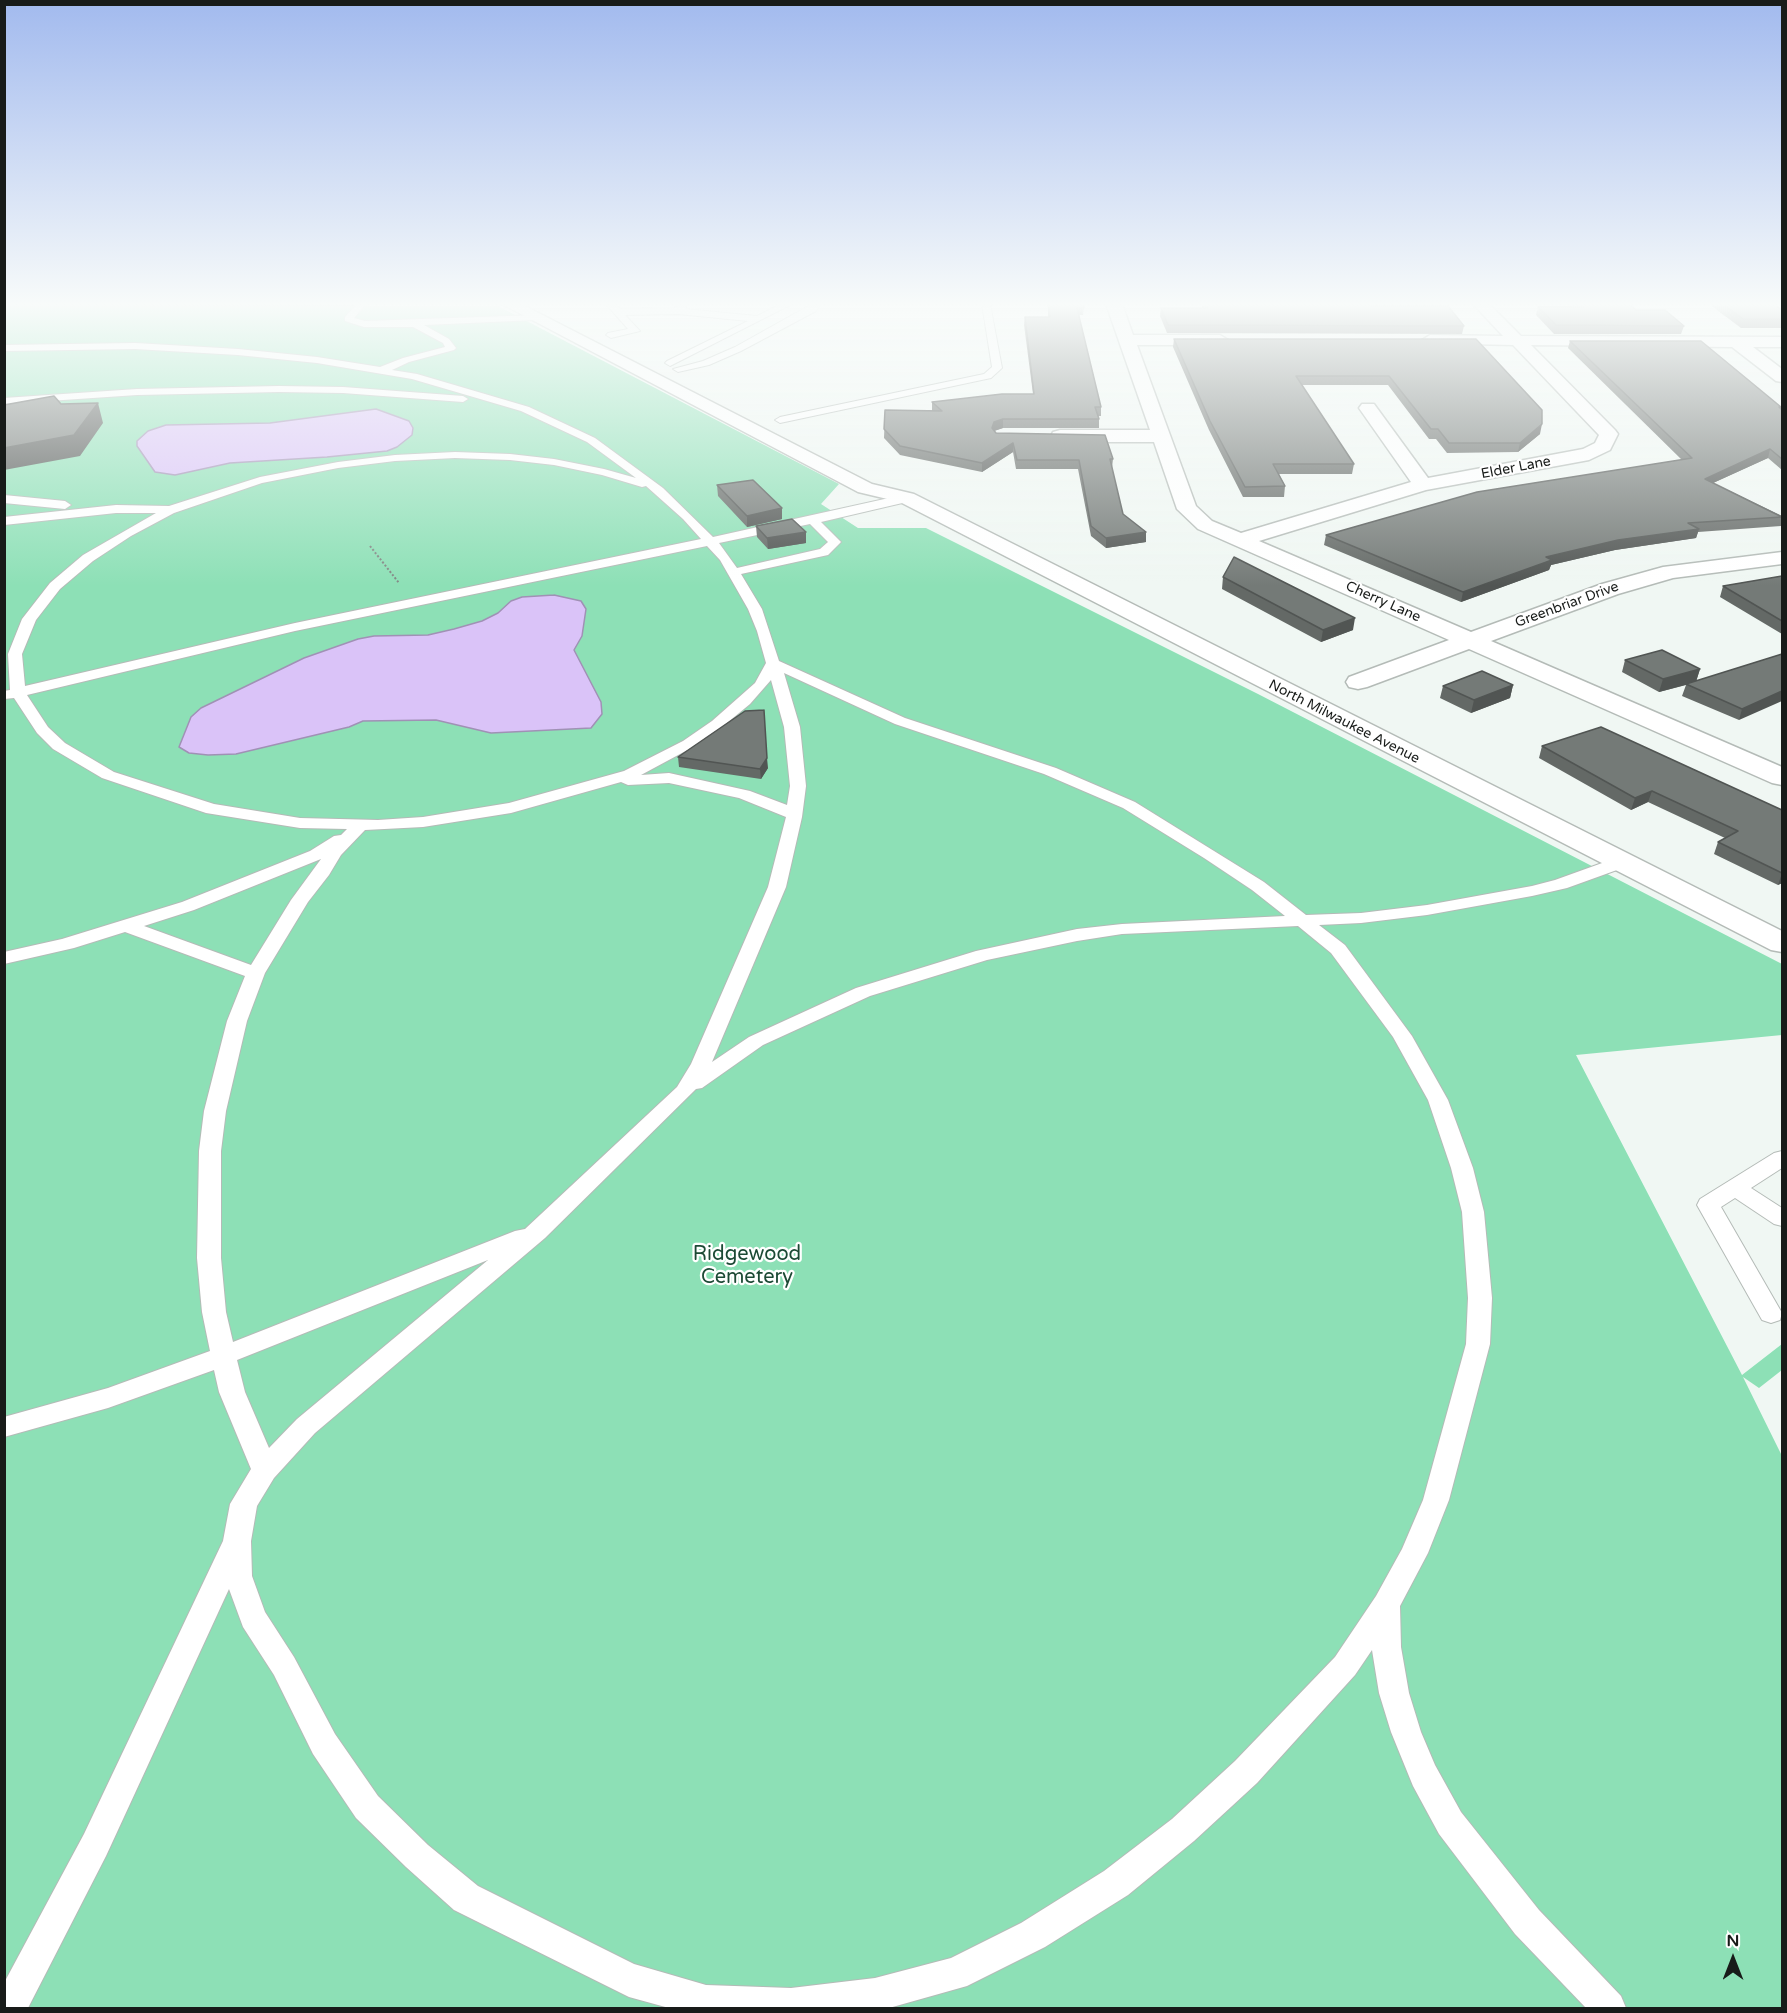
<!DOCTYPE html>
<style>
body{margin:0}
#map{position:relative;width:1787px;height:2013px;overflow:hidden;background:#f0f7f3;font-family:"Varela Round",sans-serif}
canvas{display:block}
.frame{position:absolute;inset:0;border:6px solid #181b19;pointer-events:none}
.north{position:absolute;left:1703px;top:1929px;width:60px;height:60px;-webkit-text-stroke:4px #fff;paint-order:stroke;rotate:0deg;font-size:16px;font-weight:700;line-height:24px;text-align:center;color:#181b19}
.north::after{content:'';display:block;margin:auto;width:21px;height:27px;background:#181b19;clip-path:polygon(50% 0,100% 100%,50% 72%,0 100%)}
</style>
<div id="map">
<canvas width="1787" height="2013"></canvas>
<div class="frame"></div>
<div class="north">N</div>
</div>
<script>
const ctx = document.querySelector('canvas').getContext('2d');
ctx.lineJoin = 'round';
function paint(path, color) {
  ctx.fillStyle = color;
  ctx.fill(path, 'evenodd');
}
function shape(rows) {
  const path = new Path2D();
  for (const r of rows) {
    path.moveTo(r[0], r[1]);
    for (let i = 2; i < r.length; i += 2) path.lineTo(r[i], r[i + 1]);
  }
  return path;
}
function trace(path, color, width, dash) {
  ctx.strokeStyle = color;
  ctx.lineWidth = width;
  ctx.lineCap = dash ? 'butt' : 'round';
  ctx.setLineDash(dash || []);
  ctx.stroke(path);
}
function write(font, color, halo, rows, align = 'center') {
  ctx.font = font + ' "Varela Round",sans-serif';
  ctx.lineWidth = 4.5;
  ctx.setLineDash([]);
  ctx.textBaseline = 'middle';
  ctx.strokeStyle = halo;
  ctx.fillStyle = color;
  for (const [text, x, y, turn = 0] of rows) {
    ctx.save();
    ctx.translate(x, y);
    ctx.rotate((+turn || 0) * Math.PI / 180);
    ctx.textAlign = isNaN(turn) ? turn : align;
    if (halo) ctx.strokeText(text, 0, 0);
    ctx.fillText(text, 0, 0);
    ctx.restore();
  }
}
paint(shape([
 [5,305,498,306,839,484,821,504,858,528,926,528,1258,694,1782,964,1782,1035,1576,1055,1742,1375,1782,1344,1782,1370,1759,1388,1743,1377,1782,1456,1782,2008,5,2008]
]), '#8de0b6');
const water = shape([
 [376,409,409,421,413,428,412,435,397,447,387,451,327,457,230,463,175,475,155,472,137,446,137,441,148,431,166,425,270,423,376,409],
 [554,595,581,601,586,609,582,636,574,650,601,702,602,714,591,728,491,733,436,720,363,721,349,727,236,754,208,755,189,753,179,747,191,717,201,708,304,658,358,639,374,636,428,635,454,629,482,621,498,613,511,601,522,597,554,595]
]);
paint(water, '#dac3f8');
trace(water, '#a091b5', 1.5);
const lane = shape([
 [357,304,366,304,354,318,365,321,539,315,541,317,536,320,424,325,449,339,456,348,454,350,409,362,392,370,417,374,529,407,595,438,663,488,713,537,907,494,911,495,911,501,821,522,841,542,828,555,741,574,762,609,779,661,905,718,1056,768,1135,802,1264,882,1306,915,1361,913,1427,905,1532,886,1555,880,1616,858,1628,858,1631,862,1628,866,1567,888,1532,896,1427,915,1361,923,1319,925,1345,945,1412,1036,1448,1100,1473,1168,1484,1212,1492,1298,1490,1344,1449,1500,1428,1553,1400,1606,1401,1647,1409,1693,1421,1732,1435,1765,1461,1812,1539,1910,1621,1996,1626,2008,1586,2008,1515,1934,1439,1834,1413,1786,1391,1732,1379,1693,1372,1650,1355,1675,1257,1783,1194,1841,1128,1895,1045,1947,967,1986,889,2008,669,2008,629,1997,454,1910,406,1867,356,1818,313,1754,274,1675,243,1627,229,1589,106,1856,28,2008,4,2008,4,1983,84,1834,223,1541,230,1504,251,1469,219,1392,214,1370,108,1408,4,1437,4,1417,108,1388,210,1351,202,1312,197,1258,199,1151,204,1111,227,1021,245,976,125,932,74,948,4,964,4,952,62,939,182,902,310,851,334,836,341,835,347,829,300,828,206,813,102,778,53,749,37,733,14,698,4,699,4,691,10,690,8,654,22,619,50,583,83,555,156,513,116,513,4,525,4,517,116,505,169,506,260,477,338,462,395,455,455,452,510,454,554,459,604,469,636,478,587,442,521,411,412,379,317,363,238,355,135,349,4,351,4,345,135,343,238,349,317,357,380,367,403,358,445,347,443,343,413,327,364,327,345,321,345,317,357,304],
 [455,458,510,460,554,465,602,475,642,487,646,486,683,519,701,539,295,623,25,686,22,654,36,620,60,589,93,561,131,536,174,513,262,483,338,468,395,461,455,458],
 [810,524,828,542,820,549,737,568,719,543,810,524],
 [707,546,720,560,748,609,757,631,766,663,755,683,712,721,683,741,624,771,509,803,423,817,378,820,300,818,214,804,114,772,65,743,48,727,27,695,295,631,707,546],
 [784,673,895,724,1044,774,1123,808,1204,858,1252,890,1285,916,1122,924,1077,929,976,951,856,988,749,1037,712,1062,786,887,802,817,806,786,800,727,784,673],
 [771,680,784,727,790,786,787,805,750,791,669,773,641,775,693,747,722,727,750,704,771,680],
 [621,782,628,785,669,783,739,798,786,817,768,887,691,1064,677,1087,525,1229,515,1231,233,1342,226,1312,221,1258,221,1151,226,1111,247,1021,265,973,308,902,329,875,341,855,365,830,423,827,511,813,621,782],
 [321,859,291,900,251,965,144,926,194,910,321,859],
 [1298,926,1331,953,1393,1037,1428,1100,1451,1168,1462,1212,1468,1298,1466,1344,1423,1500,1402,1549,1376,1596,1335,1657,1235,1761,1172,1819,1104,1871,1021,1923,951,1958,875,1978,791,1988,706,1985,634,1964,478,1886,428,1845,378,1796,335,1734,294,1657,265,1612,252,1576,251,1541,257,1506,274,1478,315,1433,545,1238,696,1089,702,1088,763,1045,870,996,987,960,1077,941,1122,934,1298,926],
 [488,1260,297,1419,269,1448,245,1392,237,1360,488,1260],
 [606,304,615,304,620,309,675,308,679,304,688,304,685,309,757,316,781,304,792,304,670,366,665,363,667,361,748,321,678,314,625,315,640,331,611,338,606,335,608,333,628,329,606,304],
 [812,304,821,304,816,311,741,351,709,365,678,372,673,369,703,361,735,347,812,304],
 [982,304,990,304,1002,368,991,378,780,423,775,420,780,417,984,374,992,367,982,304],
 [279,386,343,387,463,396,468,399,463,402,343,393,279,392,137,395,4,404,4,398,137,389,279,386],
 [4,495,65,501,71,505,65,509,4,503,4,495],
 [1782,1151,1782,1168,1751,1188,1782,1208,1782,1226,1774,1224,1735,1198,1721,1207,1782,1313,1780,1320,1771,1323,1762,1320,1697,1205,1700,1199,1774,1153,1782,1151]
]);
const street = shape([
 [1106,304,1122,304,1133,335,1220,335,1228,340,1220,345,1137,345,1196,506,1212,521,1241,533,1411,482,1359,408,1362,404,1374,404,1428,478,1583,449,1595,443,1599,435,1513,345,1424,343,1422,340,1430,335,1503,336,1473,304,1489,304,1521,336,1782,337,1782,347,1753,347,1782,369,1782,382,1776,381,1732,347,1531,345,1615,430,1618,434,1610,450,1589,460,1426,490,1259,541,1471,632,1602,584,1663,567,1782,552,1782,564,1673,578,1618,594,1491,641,1782,767,1782,785,1772,783,1469,649,1367,687,1358,689,1349,687,1346,682,1349,677,1449,640,1198,529,1177,509,1154,442,1060,442,1053,440,1051,436,1053,432,1060,430,1150,430,1106,304]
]);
const primary = shape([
 [502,304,521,304,872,484,914,494,1782,931,1782,952,1771,950,900,502,858,492,502,304]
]);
trace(lane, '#b4bbb7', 2);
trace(street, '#b4bbb7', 3);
trace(primary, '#b4bbb7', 3);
trace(shape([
 [370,546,399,583]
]), '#838885', 2, [2, 2]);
paint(lane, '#fff');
paint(street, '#fff');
paint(primary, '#fff');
paint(shape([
 [1048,304,1084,308,1083,315,1079,315,1101,407,1101,416,1098,416,1099,419,1099,428,1003,428,994,431,996,433,1113,459,1112,468,1123,514,1146,542,1106,548,1091,536,1078,469,1016,469,1013,452,982,472,900,455,884,438,885,410,932,411,932,402,1033,394,1024,325,1025,317,1048,317],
 [1201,304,1371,304,1372,306,1464,326,1462,334,1167,333,1160,316,1161,308,1203,308],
 [1569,304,1629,304,1636,310,1684,326,1681,334,1554,334,1536,315,1538,307,1572,307],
 [1709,304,1774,304,1782,310,1782,328,1741,328],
 [1174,339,1476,339,1540,434,1518,452,1447,453,1436,439,1429,439,1388,385,1302,385,1354,464,1352,474,1279,474,1285,486,1284,497,1243,497,1209,430,1173,347],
 [1570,341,1781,407,1781,408,1782,410,1782,470,1768,458,1713,483,1782,516,1781,526,1698,532,1696,538,1615,550,1551,565,1549,570,1461,602,1324,545,1326,535,1682,460,1568,348],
 [717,485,782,508,782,519,747,527,718,496],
 [756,526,806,543,768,549,757,537],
 [1782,576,1782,634,1720,597,1723,586],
 [1223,577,1353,630,1321,642,1222,589],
 [1782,654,1739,720,1682,696,1686,685,1659,692,1622,672,1625,660,1700,669,1696,681],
 [1513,685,1510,698,1471,713,1440,698,1443,686],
 [1542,746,1782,810,1782,883,1778,885,1714,854,1718,842,1725,838,1648,802,1631,810,1539,758],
 [678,757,768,768,761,779,679,767]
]), '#646966');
paint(shape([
 [98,403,103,423,80,456,4,470,4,448],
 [1003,419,1003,428,994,431,992,428,994,422],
 [1542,424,1540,434,1518,452,1520,443],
 [1013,443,1013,452,982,472,982,463],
 [1770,449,1768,458,1702,488,1705,479],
 [782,508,782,519,747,527,747,516],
 [1699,529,1696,538,1615,550,1551,565,1549,570,1461,602,1463,592,1546,557,1618,540],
 [806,532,806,543,768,549,767,538],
 [1146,532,1146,542,1106,548,1106,538],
 [1355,618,1353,630,1321,642,1323,630],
 [1700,669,1696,682,1659,692,1663,679],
 [1513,685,1510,698,1471,713,1474,700],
 [1782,691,1782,701,1739,720,1742,709],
 [767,758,768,768,761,779,760,769],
 [1652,791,1648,802,1631,810,1635,798],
 [1782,873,1782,883,1778,885]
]), '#515553');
const building = shape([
 [1048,304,1083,304,1084,308,1077,308,1101,407,1095,407,1099,419,1003,419,994,422,992,428,996,433,1105,435,1113,459,1110,459,1123,514,1146,532,1106,538,1091,526,1079,460,1017,460,1013,443,982,463,900,446,884,429,885,410,942,411,932,402,1002,394,1034,394,1025,317,1050,317,1048,304],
 [1206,304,1371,304,1372,306,1448,306,1464,326,1168,325,1161,308,1208,308,1206,304],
 [1581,304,1629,304,1636,310,1665,310,1684,326,1556,325,1538,307,1584,307,1581,304],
 [1723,304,1774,304,1782,310,1782,319,1743,319,1723,304],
 [1174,339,1476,339,1542,410,1542,424,1520,443,1449,443,1438,429,1431,429,1389,376,1296,376,1354,464,1273,464,1285,486,1245,487,1210,421,1174,339],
 [1570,341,1701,341,1781,407,1779,407,1782,410,1782,459,1770,449,1705,479,1782,517,1688,523,1699,529,1618,540,1546,557,1552,560,1463,592,1326,535,1477,492,1692,458,1570,341],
 [54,396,61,404,98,403,74,435,4,448,4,405,54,396],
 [753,480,782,508,747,516,717,485,753,480],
 [792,519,806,532,767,538,756,526,792,519],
 [1234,557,1355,618,1323,630,1223,577,1234,557],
 [1782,576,1782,621,1723,586,1782,576],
 [1662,650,1700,669,1663,679,1625,660,1662,650],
 [1782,654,1782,691,1742,709,1686,684,1782,654],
 [1482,671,1513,685,1474,700,1443,686,1482,671],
 [764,710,767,758,760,769,678,757,745,711,764,710],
 [1601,727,1782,810,1782,873,1718,842,1738,831,1652,791,1635,798,1542,746,1601,727]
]);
paint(building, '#747a77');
trace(building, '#515553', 1.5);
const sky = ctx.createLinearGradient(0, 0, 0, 586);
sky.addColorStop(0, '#a2baee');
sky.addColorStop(0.52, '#f8fbfa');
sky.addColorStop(1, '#f8fbfa00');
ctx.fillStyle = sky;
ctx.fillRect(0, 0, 1787, 586);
write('14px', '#181b19', '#fff', [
 ["Elder Lane",1516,468,-11],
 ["Cherry Lane",1383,602,24],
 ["Greenbriar Drive",1567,605,-20],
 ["North Milwaukee Avenue",1344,722,27]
]);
write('20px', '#1c4a35', '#fff', [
 ["Ridgewood",747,1255],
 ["Cemetery",747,1278]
]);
</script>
